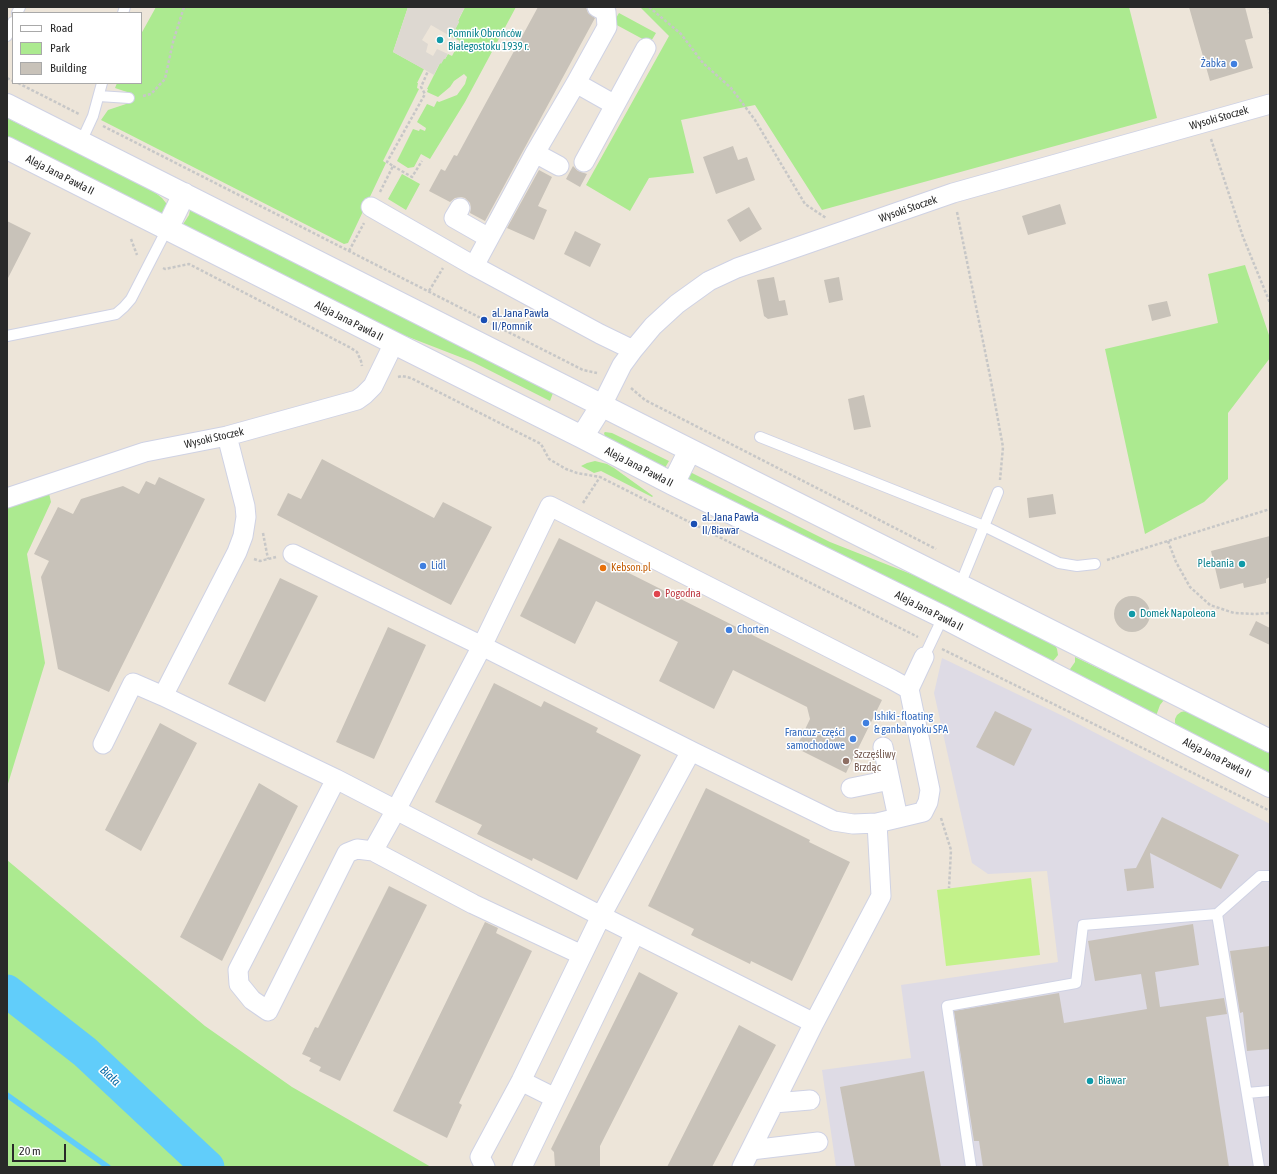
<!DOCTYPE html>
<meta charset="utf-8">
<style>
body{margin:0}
#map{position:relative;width:1277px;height:1174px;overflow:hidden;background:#ede5d9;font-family:"Asap Condensed",sans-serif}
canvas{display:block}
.frame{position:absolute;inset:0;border:8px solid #292929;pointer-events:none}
.legend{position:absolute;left:12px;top:12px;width:130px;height:72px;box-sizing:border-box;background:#fff;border:1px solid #a9a9a9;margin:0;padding:5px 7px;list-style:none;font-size:12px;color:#292929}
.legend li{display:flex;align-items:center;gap:8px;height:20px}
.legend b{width:20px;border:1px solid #a9a9a9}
.scale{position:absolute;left:12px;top:1144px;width:54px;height:18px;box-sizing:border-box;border:2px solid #292929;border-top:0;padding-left:5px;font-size:12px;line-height:14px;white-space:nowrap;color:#292929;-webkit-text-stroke:3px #fff;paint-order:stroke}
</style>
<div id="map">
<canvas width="1277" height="1174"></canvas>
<div class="frame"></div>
<ul class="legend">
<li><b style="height:5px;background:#fff"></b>Road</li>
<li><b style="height:11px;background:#acea90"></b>Park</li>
<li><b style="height:11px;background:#c8c2b9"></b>Building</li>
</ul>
<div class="scale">20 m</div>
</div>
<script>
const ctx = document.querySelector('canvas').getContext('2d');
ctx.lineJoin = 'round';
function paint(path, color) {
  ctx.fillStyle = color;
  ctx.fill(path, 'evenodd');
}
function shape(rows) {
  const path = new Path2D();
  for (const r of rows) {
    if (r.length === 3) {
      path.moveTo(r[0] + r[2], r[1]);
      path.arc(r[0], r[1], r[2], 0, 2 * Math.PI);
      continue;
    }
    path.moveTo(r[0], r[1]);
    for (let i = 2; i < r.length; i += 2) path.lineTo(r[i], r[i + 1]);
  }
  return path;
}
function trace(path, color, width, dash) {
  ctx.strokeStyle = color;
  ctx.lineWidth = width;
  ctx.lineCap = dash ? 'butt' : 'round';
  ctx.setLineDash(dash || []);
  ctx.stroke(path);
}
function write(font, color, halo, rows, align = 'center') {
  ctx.font = font + ' "Asap Condensed",sans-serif';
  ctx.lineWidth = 3;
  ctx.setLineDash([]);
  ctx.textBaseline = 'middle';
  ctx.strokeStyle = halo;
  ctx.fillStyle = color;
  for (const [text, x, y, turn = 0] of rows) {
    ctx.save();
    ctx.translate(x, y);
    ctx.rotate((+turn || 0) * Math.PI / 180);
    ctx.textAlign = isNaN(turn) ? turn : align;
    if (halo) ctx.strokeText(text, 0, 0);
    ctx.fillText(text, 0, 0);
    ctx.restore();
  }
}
paint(shape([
 [942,658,1065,717,1270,824,1270,1167,836,1167,822,1070,911,1058,901,985,1058,962,1047,871,988,874,972,863,934,693]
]), '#dedbe5');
paint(shape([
 [156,7,408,7,393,52,424,69,417,83,418,83,417,88,419,89,383,161,386,163,348,243,344,244,101,120,108,110,129,103,130,93,115,88,117,83,141,83,141,34],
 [465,7,516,7,465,102,430,159,421,154,414,167,408,168,397,161,413,129,419,131,420,129,425,131,426,128,417,122,427,104,434,107,437,101,439,102,457,95,465,84,467,77,464,74,454,81,450,87,438,97,427,92,428,89,427,89,440,63,444,58,445,59,448,54,452,56,460,41,450,36,454,29,455,29,459,22,458,21],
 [640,7,1129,7,1157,118,822,210,755,105,681,120,694,173,649,178,630,211,586,185,669,36],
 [619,13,656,33,650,43,613,23],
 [7,118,153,191,162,198,166,203,167,209,163,214,160,215,7,137],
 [402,174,420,184,406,210,388,199],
 [190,210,553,393,550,401,473,362,380,326,182,226,189,215],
 [1245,265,1270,338,1270,358,1228,413,1228,479,1204,502,1145,534,1105,349,1218,323,1208,274],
 [605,432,612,433,669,461,666,466,665,470,605,437,604,433],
 [595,461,607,464,614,468,653,496,652,497,601,471,594,473,581,466,587,463],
 [690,472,830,542,916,576,1055,645,1057,649,1058,655,1053,661,1049,662,686,480],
 [48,489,51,502,27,554,45,663,7,787,7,501],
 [1075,657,1164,700,1160,705,1156,716,1068,672,1075,662],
 [1186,711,1270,754,1270,773,1177,726,1175,723,1175,719,1177,715,1181,712],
 [7,860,205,1026,292,1087,431,1167,7,1167]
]), '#acea90');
paint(shape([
 [1031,878,1040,955,946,966,937,890]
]), '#c3f28a');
paint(shape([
 [408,7,465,7,458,20,459,22,455,30,454,29,450,36,431,25,422,40,428,44,426,52,433,56,437,49,448,54,445,59,444,59,441,64,440,63,434,75,393,52]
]), '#ddd8d1');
trace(shape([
 [7,1095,108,1167]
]), '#61cdfa', 5.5);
trace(shape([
 [7,991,85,1052,208,1167]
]), '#61cdfa', 33);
paint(shape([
 [538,7,586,7,588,13,595,18,485,221,470,213,471,208,470,203,465,198,461,197,455,198,450,202,429,191,441,169,445,171,454,155,457,156],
 [1189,7,1245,7,1253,38,1245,40,1253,68,1210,81],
 [733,146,738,160,747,157,755,180,716,194,703,157],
 [573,166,578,171,587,174,580,187,566,179],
 [539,170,552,177,538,206,547,210,534,240,507,228],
 [1060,204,1066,224,1028,235,1022,216],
 [749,207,762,229,740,242,727,220],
 [7,221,31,233,7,280],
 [575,231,601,244,590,267,564,254],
 [774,277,779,301,785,300,788,315,768,319,764,316,757,280],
 [839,277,843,300,829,303,824,280],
 [1167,301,1171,316,1152,321,1148,305],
 [864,395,871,427,854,430,848,399],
 [322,459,434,518,443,502,492,527,451,605,277,515,288,493,301,499],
 [159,477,205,499,109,692,58,669,41,577,49,561,34,554,58,507,73,514,81,499,123,486,139,494,146,481,155,485],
 [1053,494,1056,514,1029,518,1027,498],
 [1270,536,1270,577,1266,579,1266,583,1244,588,1243,583,1220,589,1211,551],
 [559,538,882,700,846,773,796,748,810,719,807,707,733,670,714,709,659,681,678,642,596,601,575,644,520,616],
 [280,578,318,596,265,702,228,684],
 [1132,614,18],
 [1256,621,1270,628,1270,645,1249,635],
 [388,627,426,645,374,759,336,742],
 [494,683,541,707,544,701,598,728,596,732,641,755,577,880,533,858,532,861,477,834,482,825,435,802],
 [995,711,1032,729,1014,766,976,747],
 [160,723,197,743,141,851,105,830],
 [259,783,298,806,222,961,180,937],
 [706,788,810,840,809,842,850,862,792,981,751,961,750,964,691,935,694,929,648,906],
 [1162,817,1239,855,1221,889,1150,853,1154,888,1127,891,1124,869,1136,868],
 [389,886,427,905,340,1081,319,1071,321,1067,309,1061,311,1058,302,1054,315,1027,318,1028],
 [485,922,498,928,496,933,532,951,459,1103,462,1105,447,1138,393,1111],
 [1193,924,1199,965,1155,972,1160,1007,1224,998,1227,1014,1206,1017,1229,1167,983,1167,979,1141,974,1141,954,1011,1059,993,1064,1023,1147,1009,1141,974,1095,981,1088,941],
 [1270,946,1270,1049,1247,1051,1243,1012,1240,1013,1230,951],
 [639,972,678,993,600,1146,600,1167,555,1167,554,1152,551,1149],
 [739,1025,776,1045,712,1167,667,1167],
 [924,1071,941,1167,855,1167,840,1087]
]), '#c8c2b9');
const lane = shape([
 [17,13,20,7],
 [123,13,125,7],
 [7,36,13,22],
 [99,96,129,98],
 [81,142,93,116,102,83],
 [7,336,116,314,124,307,131,299,167,229],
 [760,437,984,526,1059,563,1077,566,1095,564],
 [960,585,998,492],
 [924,657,943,617],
 [1217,914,1260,876,1270,876],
 [1247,1093,1270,1091],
 [971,1167,947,1006,1076,983,1083,925,1217,914,1259,1167]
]);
const street = shape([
 [576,83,615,105,646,48],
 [535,153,559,166],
 [584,162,615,105],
 [371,207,474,266,600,334,633,350],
 [460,208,454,218,489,238],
 [474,266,535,153,576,83,607,27,606,12,597,7],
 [602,405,622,365,633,350,653,326,677,304,709,281,737,268,953,193,1270,104],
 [227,436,245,506,246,517,243,536,237,552,163,696,336,779,396,810,373,851,473,904,582,955],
 [7,498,145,452,227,436,357,400,364,395,373,386,394,343],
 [293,554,482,646,691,751],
 [103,744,133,683,163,696],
 [883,747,898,818],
 [336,779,238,970,239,984,252,1000,268,1011,347,853,357,849,373,851],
 [851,788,890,780],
 [877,823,881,896,814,1023,601,916,396,810,482,646,550,506,891,679,909,689],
 [521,1081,555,1098],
 [774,1103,810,1100],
 [751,1150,818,1142],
 [485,1167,480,1157,521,1081,601,916,691,751,834,821,853,824,877,823,923,812,928,802,930,790,909,689,924,657],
 [522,1167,635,933],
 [742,1167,814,1023]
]);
const secondary = shape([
 [7,105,690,450,1270,741],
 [7,148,394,343,582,437,673,484,943,617,1270,786],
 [167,229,184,194],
 [582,437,602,405],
 [673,484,690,450]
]);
trace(lane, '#cfd2e4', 12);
trace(street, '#cfd2e4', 21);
trace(secondary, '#cfd2e4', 24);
trace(shape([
 [649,7,681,34,703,63,731,88,755,120,805,204,826,218],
 [1268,7,1270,13],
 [7,78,13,81],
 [18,83,79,114],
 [143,96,151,94,165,79,173,42,184,7],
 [103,126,583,370,597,373],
 [1211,139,1243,237,1270,303],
 [393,166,412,177,422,161],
 [380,192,393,166,387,162,425,94,421,87,428,71],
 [957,212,990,376,1003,447,1000,480],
 [131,239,137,255],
 [349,251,364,223],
 [163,268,165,269,189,264,351,348,357,352,361,361,362,366],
 [429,291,443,268],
 [398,377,402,376,411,378,541,444,549,459,566,469,577,473,600,477,918,637],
 [631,388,645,400,936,549],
 [583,503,600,477],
 [263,533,268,559],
 [1168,541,1176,562,1190,587,1210,605,1234,613,1254,614,1270,613],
 [254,559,260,561,276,557],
 [1107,560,1270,509],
 [942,649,1270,811],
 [941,818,951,850,949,888]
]), '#c7c7c7', 2.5, [3, 2]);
trace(lane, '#fff', 10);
trace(street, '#fff', 19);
trace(secondary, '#fff', 22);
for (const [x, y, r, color] of [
 [440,40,4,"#0f9aa8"],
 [1234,64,4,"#3f7fe0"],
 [484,320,4,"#1a4fb4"],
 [694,524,4,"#1a4fb4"],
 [1242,564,4,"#0f9aa8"],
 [423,566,4,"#3f7fe0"],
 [603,568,4,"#e8710a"],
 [657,594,4,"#e0444e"],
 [1132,614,4,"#0f9aa8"],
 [729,630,4,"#3f7fe0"],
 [866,723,4,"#3f7fe0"],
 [853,739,4,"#3f7fe0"],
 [846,761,4,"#8d6e63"],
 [1090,1081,4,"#0f9aa8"]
]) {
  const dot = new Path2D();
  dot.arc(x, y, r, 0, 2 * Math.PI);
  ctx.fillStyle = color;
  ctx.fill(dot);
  trace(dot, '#fff', 1.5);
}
write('11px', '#0d838f', '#fff', [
 ["Pomnik Obrońców",448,34],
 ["Białegostoku 1939 r.",448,47],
 ["Plebania",1234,564,"right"],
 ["Domek Napoleona",1140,614],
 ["Biawar",1098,1081]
], 'left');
write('11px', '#366cbe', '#fff', [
 ["Żabka",1226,64,"right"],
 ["Lidl",431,566],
 ["Chorten",737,630],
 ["Ishiki - floating",874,717],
 ["& ganbanyoku SPA",874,730],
 ["Francuz - części",845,733,"right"],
 ["samochodowe",845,746,"right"]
], 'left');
write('11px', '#292929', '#fff', [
 ["Wysoki Stoczek",1219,118,-16],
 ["Aleja Jana Pawła II",60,175,27],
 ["Wysoki Stoczek",908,209,-19],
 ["Aleja Jana Pawła II",349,321,27],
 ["Wysoki Stoczek",214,438,-13],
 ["Aleja Jana Pawła II",639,467,27],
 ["Aleja Jana Pawła II",929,611,27],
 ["Aleja Jana Pawła II",1217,758,27]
]);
write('11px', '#164399', '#fff', [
 ["al. Jana Pawła",492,314],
 ["II/Pomnik",492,327],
 ["al. Jana Pawła",702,518],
 ["II/Biawar",702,531]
], 'left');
write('11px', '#c56008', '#fff', [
 ["Kebson.pl",611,568]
], 'left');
write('11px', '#be3a42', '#fff', [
 ["Pogodna",665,594]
], 'left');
write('11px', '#785e54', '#fff', [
 ["Szczęśliwy",854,755],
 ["Brzdąc",854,768]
], 'left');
write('italic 12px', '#0068a7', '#fff', [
 ["Biała",110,1076,43]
]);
</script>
